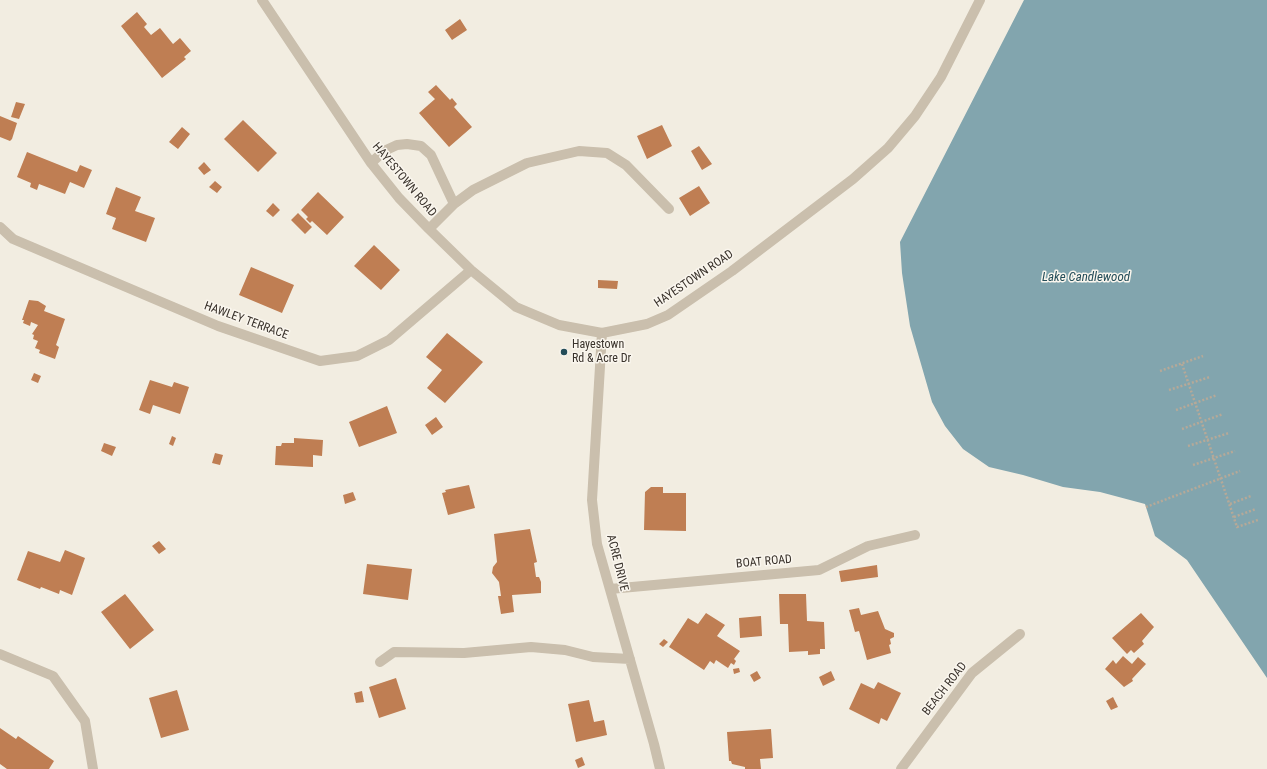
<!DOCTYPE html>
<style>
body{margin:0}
canvas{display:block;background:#f2ede1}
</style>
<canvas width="1267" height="769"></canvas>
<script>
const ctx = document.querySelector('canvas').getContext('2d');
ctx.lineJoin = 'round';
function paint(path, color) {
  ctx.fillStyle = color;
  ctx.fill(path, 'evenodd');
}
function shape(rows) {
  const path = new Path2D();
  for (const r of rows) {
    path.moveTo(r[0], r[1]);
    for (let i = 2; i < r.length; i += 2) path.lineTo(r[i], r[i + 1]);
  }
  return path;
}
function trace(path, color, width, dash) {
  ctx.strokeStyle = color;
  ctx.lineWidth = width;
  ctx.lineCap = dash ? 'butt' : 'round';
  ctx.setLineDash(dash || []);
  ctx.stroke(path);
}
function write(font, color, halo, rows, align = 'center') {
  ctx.font = font + ' "Roboto Condensed",sans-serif';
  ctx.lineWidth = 3;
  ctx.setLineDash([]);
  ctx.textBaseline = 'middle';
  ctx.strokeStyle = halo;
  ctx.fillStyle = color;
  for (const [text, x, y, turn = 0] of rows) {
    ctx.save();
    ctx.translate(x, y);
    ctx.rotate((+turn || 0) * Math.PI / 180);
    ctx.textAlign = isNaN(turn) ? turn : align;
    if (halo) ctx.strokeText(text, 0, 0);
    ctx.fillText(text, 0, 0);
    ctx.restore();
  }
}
paint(shape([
 [1024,0,1267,0,1267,678,1187,560,1155,536,1145,504,1100,492,1063,487,1023,475,989,467,963,449,945,426,932,402,910,326,902,273,900,242]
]), '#82a5ae');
paint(shape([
 [137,12,147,24,144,27,151,35,160,28,173,44,180,38,191,51,184,57,186,59,162,78,121,26],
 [460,19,467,30,452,40,445,30],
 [436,85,450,100,452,98,457,104,454,107,472,127,449,147,419,113,435,99,428,92],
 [16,102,25,104,19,119,11,117],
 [0,116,17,123,12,139,10,141,0,137],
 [243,120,277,153,258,172,224,139],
 [662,125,672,146,647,159,637,136],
 [182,127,190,134,178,149,169,142],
 [699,146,712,164,702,170,691,151],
 [27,152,77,172,80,165,92,170,84,188,70,182,65,194,39,184,37,190,30,187,31,183,17,177],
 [204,162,211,170,204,175,198,168],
 [215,181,222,187,217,193,209,187],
 [699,186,710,203,690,216,679,198],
 [116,187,141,197,135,211,155,218,146,242,112,229,116,218,106,214],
 [318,192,344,217,327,235,312,221,310,223,306,219,308,217,301,210],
 [273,203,280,210,273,217,266,211],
 [298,213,312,227,305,234,291,220],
 [374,245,400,270,381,290,354,266],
 [251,267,294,285,282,313,239,295],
 [598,280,618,281,617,289,598,288],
 [29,300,38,301,46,306,44,311,65,319,56,345,59,347,55,359,39,353,40,350,35,348,38,341,33,339,34,335,32,334,38,325,31,322,30,326,23,323,24,320,22,320],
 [447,333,483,362,445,403,427,388,442,370,426,357],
 [34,373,41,376,38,383,31,380],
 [150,380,172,387,174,382,189,387,180,414,153,405,150,414,139,410],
 [387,406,397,433,359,447,349,422],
 [436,417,443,427,432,435,425,425],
 [172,436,176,438,173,446,169,444],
 [294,438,323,440,322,456,313,455,313,467,275,465,276,446,281,446,282,443,294,443],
 [104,443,116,447,112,456,101,451],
 [215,453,223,455,220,465,212,463],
 [469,485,475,508,448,515,442,493,446,492,445,490],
 [651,487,663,487,663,493,686,493,686,531,644,530,645,492],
 [353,492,356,500,345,504,343,495],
 [530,529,537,562,534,563,536,577,539,577,541,582,541,593,512,595,514,612,501,614,498,596,501,596,499,582,492,573,493,567,497,562,494,534],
 [159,541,166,549,159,554,152,546],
 [65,550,85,558,72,595,60,590,59,594,41,587,40,589,17,580,28,551,60,562],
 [367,564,412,569,408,600,363,594],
 [877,565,878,577,841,582,839,571],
 [125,594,154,630,130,649,101,612],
 [779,594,806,594,807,621,824,622,825,649,820,649,820,654,808,655,808,651,789,652,788,624,780,624],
 [859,608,861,615,878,611,885,629,894,633,894,637,890,639,891,644,889,645,891,653,867,660,859,631,855,632,849,610],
 [706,613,725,625,717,636,740,651,734,659,736,661,734,665,731,663,728,668,716,660,714,664,710,661,704,670,669,647,688,618,698,624],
 [1141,613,1154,627,1142,641,1144,644,1134,653,1131,650,1127,654,1112,638],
 [761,616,762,636,740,638,739,618],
 [664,639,668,642,663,647,659,644],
 [1123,656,1132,664,1138,657,1146,664,1132,679,1133,681,1124,687,1105,669,1113,660,1116,664],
 [739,668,740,672,734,674,733,669],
 [757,671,761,678,754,682,750,675],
 [831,671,835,680,823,686,819,677],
 [396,678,406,709,379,718,369,687],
 [878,682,901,693,887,721,881,718,879,724,849,709,861,683,874,689],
 [177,690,189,730,161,738,149,698],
 [362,691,364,702,356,703,354,693],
 [1113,697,1118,707,1111,710,1106,701],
 [589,700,594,722,604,720,607,735,576,742,568,704],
 [0,728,16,739,18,736,54,761,49,769,7,769,0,764],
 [771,729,773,758,760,759,761,769,745,769,745,767,732,764,731,761,729,761,727,732],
 [582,757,585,765,578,768,575,760]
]), '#bf7e53');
trace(shape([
 [1182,364,1237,527,1258,520],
 [1160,371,1203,356],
 [1169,390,1210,377],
 [1176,410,1217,395],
 [1182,429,1223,414],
 [1188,446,1229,433],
 [1193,465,1235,451],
 [1230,504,1251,496],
 [1146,507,1240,471],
 [1234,517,1256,509]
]), '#b6a998', 2.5, [2, 2]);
trace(shape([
 [262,0,371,163,399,198,429,229,471,270,516,307,559,325,602,333,647,324,668,315,732,271,853,179,888,148,915,116,941,77,980,0],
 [371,163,384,151,397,145,407,144,421,146,431,155,454,204],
 [0,227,13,239,218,326,320,361,357,356,389,340,471,270],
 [429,229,454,204,473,190,527,163,579,151,607,153,626,165,669,209],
 [602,333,592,500,597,544,654,744,660,769],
 [610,589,819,570,868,546,915,535],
 [0,654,53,676,85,721,93,769],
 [380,662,394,652,464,653,531,647,565,650,593,657,630,659],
 [901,769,972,673,1020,634]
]), '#cabfad', 10);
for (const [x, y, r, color] of [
 [564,352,4,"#234c58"]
]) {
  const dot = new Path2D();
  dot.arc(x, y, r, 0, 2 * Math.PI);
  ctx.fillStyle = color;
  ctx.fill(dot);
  trace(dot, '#faf6ee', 1.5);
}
write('12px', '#39322b', '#faf6ee', [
 ["HAYESTOWN ROAD",404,180,50],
 ["HAYESTOWN ROAD",694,279,-34],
 ["HAWLEY TERRACE",246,321,20],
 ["BOAT ROAD",764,562,-5],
 ["ACRE DRIVE",617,563,76],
 ["BEACH ROAD",945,689,-52]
]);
write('12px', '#39322b', '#faf6ee', [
 ["Hayestown",572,345],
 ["Rd & Acre Dr",572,359]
], 'left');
write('italic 13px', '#234c58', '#faf6ee', [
 ["Lake Candlewood",1086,278]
]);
</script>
